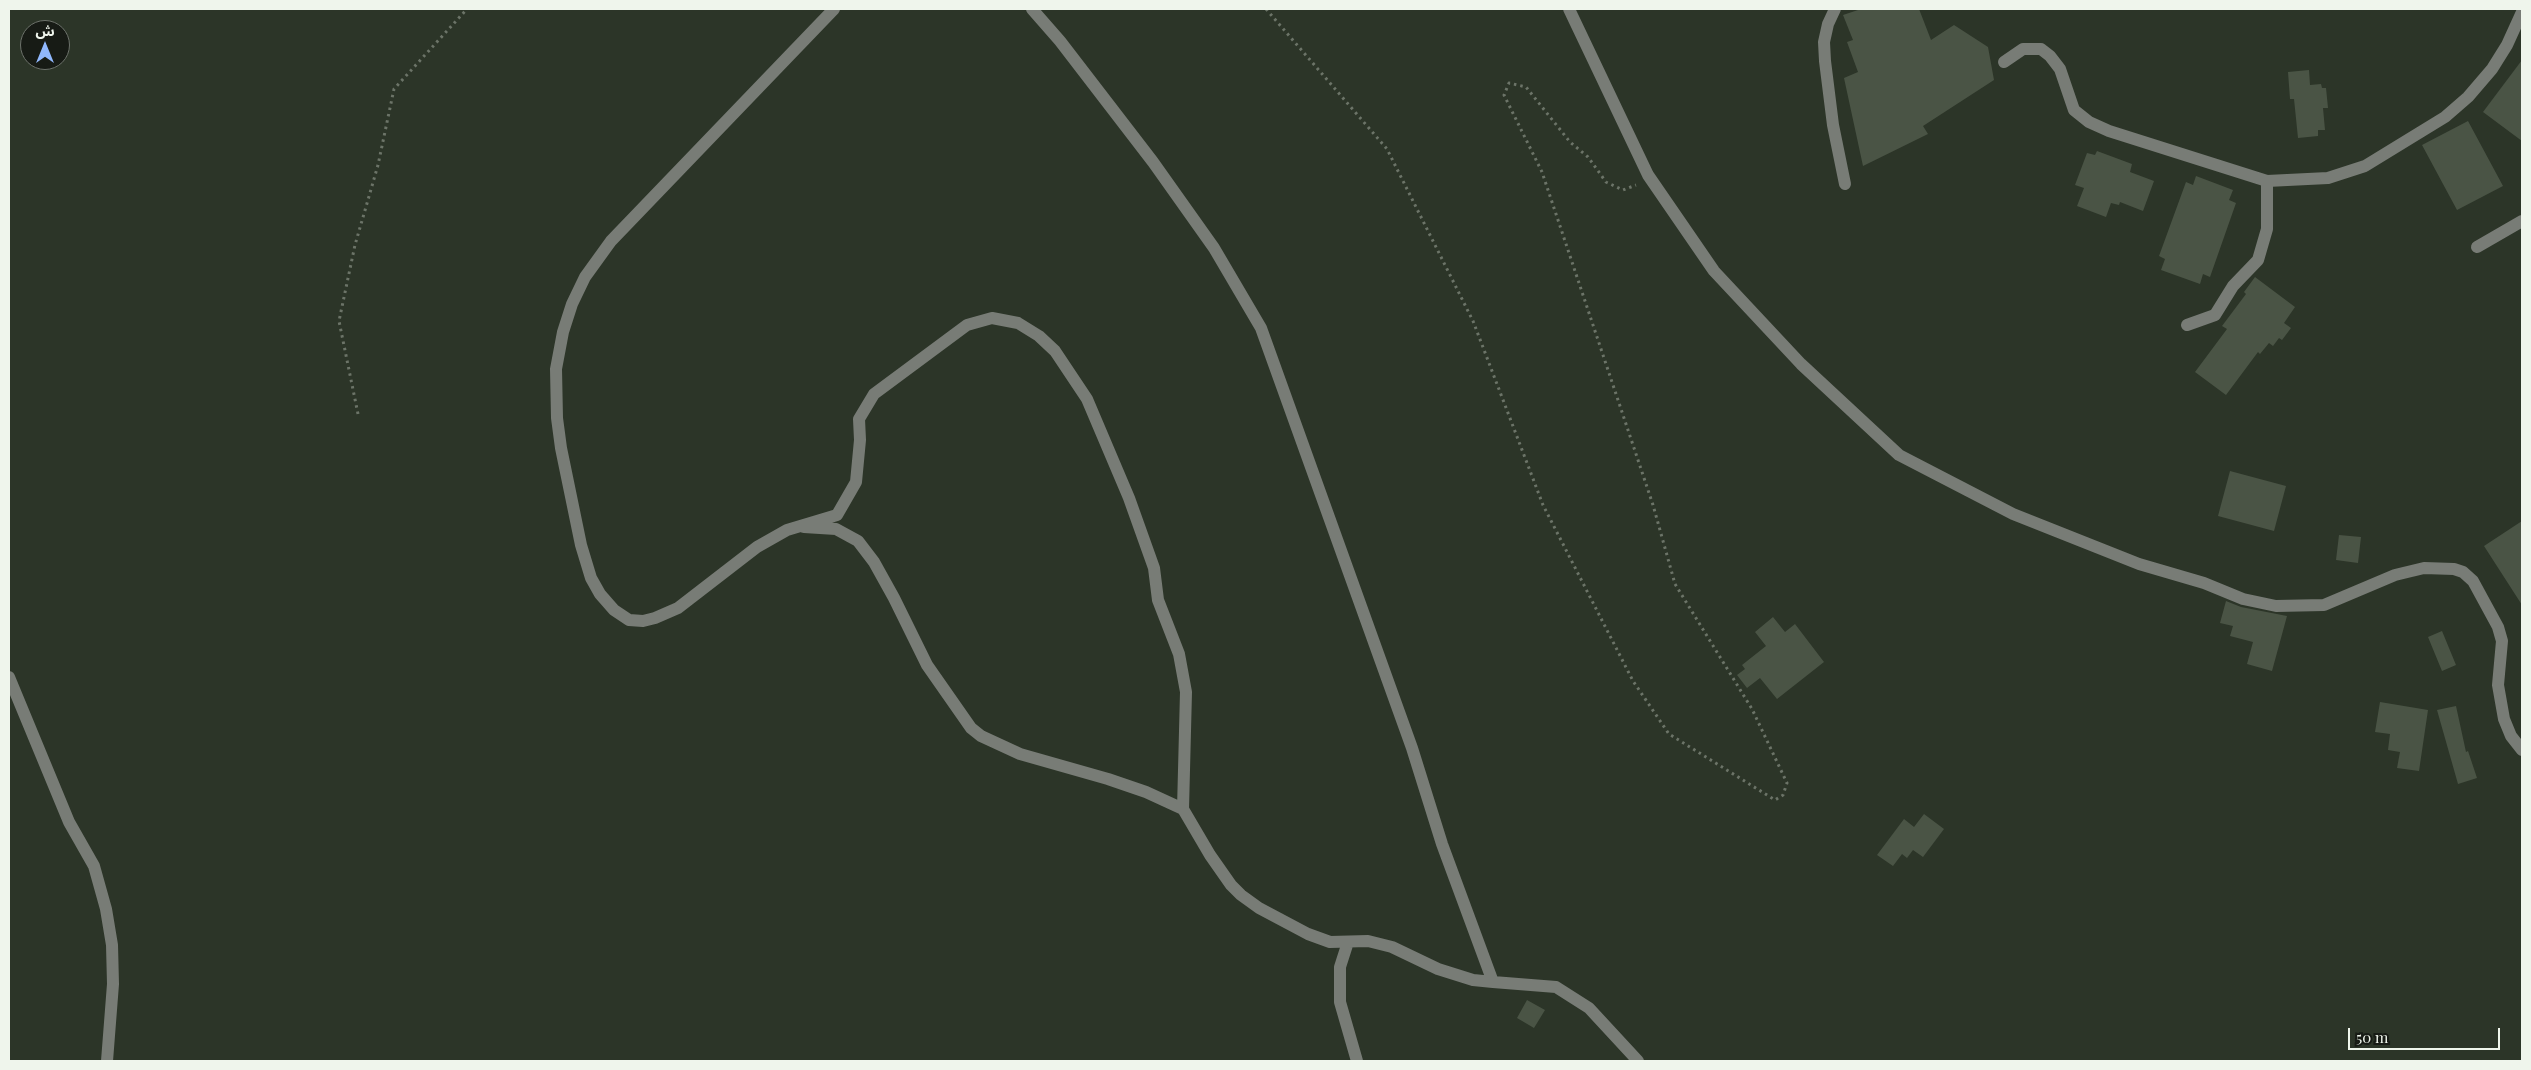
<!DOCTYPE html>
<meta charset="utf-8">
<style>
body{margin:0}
#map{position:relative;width:2531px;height:1070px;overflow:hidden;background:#2c3528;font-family:"Playfair Display","Noto Sans Arabic",serif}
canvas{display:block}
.frame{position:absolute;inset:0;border:10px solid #eff5ec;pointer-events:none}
.north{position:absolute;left:20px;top:20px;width:50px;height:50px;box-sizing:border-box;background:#171b15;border:1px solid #6d726b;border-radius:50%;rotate:0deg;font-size:14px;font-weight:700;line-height:20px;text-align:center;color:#eff5ec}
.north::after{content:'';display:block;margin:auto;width:18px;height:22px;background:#90b8fd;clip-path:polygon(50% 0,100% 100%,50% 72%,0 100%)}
.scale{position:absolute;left:2348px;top:1028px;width:152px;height:22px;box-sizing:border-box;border:2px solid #eff5ec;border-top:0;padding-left:6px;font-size:15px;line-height:18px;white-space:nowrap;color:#eff5ec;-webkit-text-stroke:4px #171b15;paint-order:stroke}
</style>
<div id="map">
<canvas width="2531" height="1070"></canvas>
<div class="frame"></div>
<div class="north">ش</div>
<div class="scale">50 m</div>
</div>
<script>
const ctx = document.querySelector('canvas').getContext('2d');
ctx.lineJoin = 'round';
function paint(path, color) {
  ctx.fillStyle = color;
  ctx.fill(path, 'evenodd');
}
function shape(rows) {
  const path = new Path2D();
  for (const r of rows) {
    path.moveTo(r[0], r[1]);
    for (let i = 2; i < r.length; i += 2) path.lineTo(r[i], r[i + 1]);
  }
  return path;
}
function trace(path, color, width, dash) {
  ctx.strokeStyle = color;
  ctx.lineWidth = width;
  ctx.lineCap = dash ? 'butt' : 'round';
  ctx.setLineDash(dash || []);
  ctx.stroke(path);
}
paint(shape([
 [1861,9,1919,9,1931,40,1954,25,1988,47,1994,80,1923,126,1928,134,1863,166,1844,78,1858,72,1847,42,1853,40,1843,15],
 [2522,60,2522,141,2483,112],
 [2309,70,2310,85,2321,84,2322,88,2326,88,2328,108,2323,108,2325,130,2318,130,2318,136,2298,138,2294,99,2290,99,2288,72],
 [2468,121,2503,186,2457,210,2422,145],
 [2097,151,2132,164,2130,172,2154,181,2143,211,2120,202,2119,205,2111,203,2106,217,2077,206,2084,188,2075,185,2087,153,2095,155],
 [2196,176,2233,190,2229,200,2236,203,2210,277,2203,274,2200,284,2161,270,2165,259,2159,256,2186,182,2193,185],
 [2255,277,2295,307,2284,323,2291,328,2282,340,2279,338,2273,346,2269,343,2260,354,2258,352,2226,395,2195,372,2227,329,2222,326,2246,294,2244,292],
 [2230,471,2286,486,2274,531,2218,516],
 [2522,521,2522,605,2484,546],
 [2339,535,2361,537,2358,563,2336,560],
 [2226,601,2241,607,2287,616,2272,671,2247,664,2253,642,2230,636,2233,626,2220,623],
 [1773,617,1785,632,1795,624,1824,662,1777,699,1760,678,1747,688,1737,675,1745,669,1742,665,1766,646,1755,632],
 [2442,631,2456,665,2442,671,2428,637],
 [2380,702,2428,710,2419,771,2397,768,2400,752,2388,750,2390,734,2375,732],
 [2456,706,2466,752,2468,751,2477,778,2458,784,2437,710],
 [1924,814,1944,829,1923,857,1913,850,1907,858,1902,854,1893,866,1877,855,1904,819,1914,827],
 [1527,1000,1545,1010,1534,1028,1517,1018]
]), '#4a5445');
trace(shape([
 [1266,9,1387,149,1473,321,1543,505,1633,681,1669,734,1775,800,1783,795,1787,783,1752,709,1675,584,1653,505,1542,172,1504,95,1509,83,1526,87,1570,142,1588,157,1606,182,1623,190,1636,185],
 [358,414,339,321,355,245,378,165,394,89,467,9]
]), '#6c7468', 3, [2.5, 4]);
trace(shape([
 [1032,9,1060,41,1153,162,1214,248,1261,328,1412,748,1442,844,1493,982,1473,980,1438,969,1392,947,1368,941,1330,942,1308,934,1259,908,1241,895,1231,885,1210,855,1183,809],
 [1569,9,1648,175,1714,271,1801,364,1899,455,2013,514,2139,564,2204,583,2243,599,2276,606,2324,605,2395,575,2424,568,2454,569,2463,572,2473,581,2498,627,2502,641,2498,685,2504,719,2511,736,2522,750],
 [1835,9,1828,24,1824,42,1825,61,1833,125,1845,184],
 [2004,62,2023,49,2041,49,2050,56,2060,69,2074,110,2089,122,2109,131,2267,181,2328,178,2365,166,2445,117,2468,97,2492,69,2507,45,2522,12],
 [2477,247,2522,221],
 [2187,325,2215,315,2233,286,2258,260,2267,229,2267,181],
 [804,527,836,529,858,541,874,562,894,598,927,665,971,728,981,736,1020,754,1108,779,1146,792,1183,809,1186,692,1179,654,1158,600,1154,568,1129,498,1087,399,1055,351,1039,336,1018,323,992,318,967,325,874,394,859,419,860,440,856,482,837,515,787,530,757,547,678,608,655,618,643,621,629,620,614,610,600,594,591,578,581,545,561,448,557,418,556,369,563,332,572,304,585,277,611,241,834,9],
 [9,677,69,822,94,866,106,909,112,945,113,984,107,1061],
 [1348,942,1340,967,1340,1002,1357,1061],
 [1493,982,1556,987,1589,1008,1638,1061]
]), '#787c76', 12);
</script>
